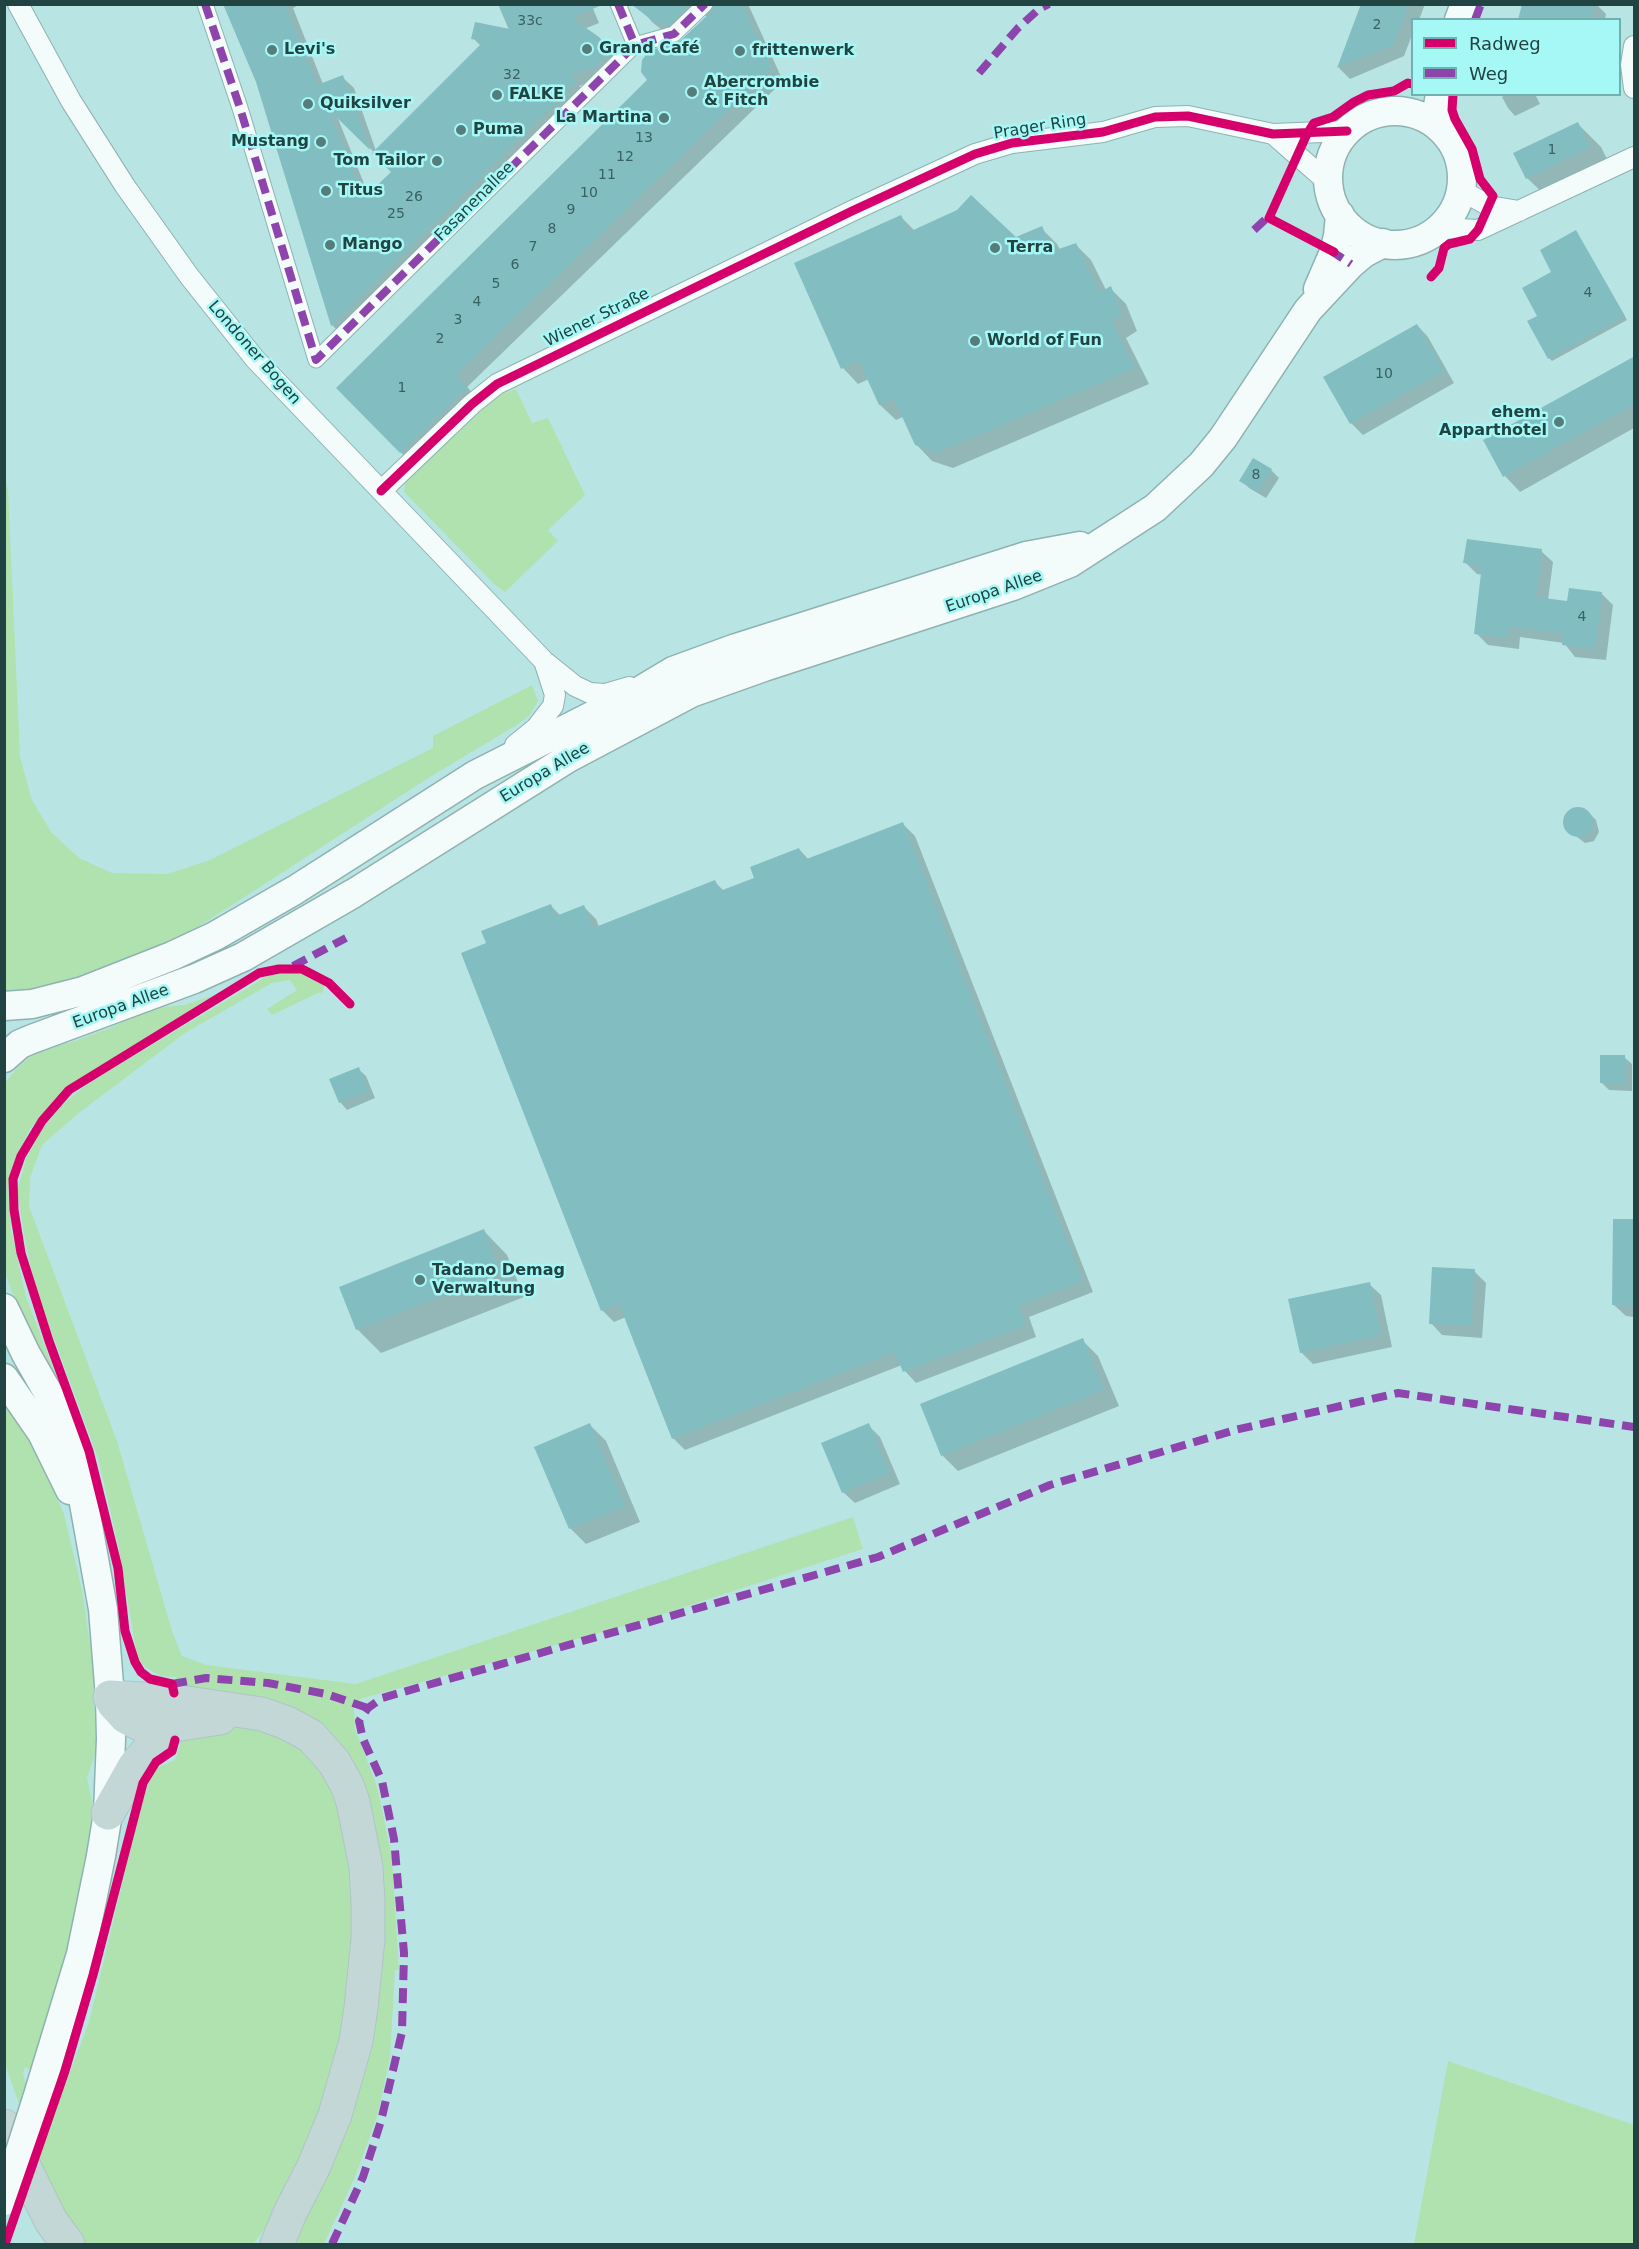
<!DOCTYPE html>
<meta charset="utf-8">
<style>
body{margin:0}
#map{position:relative;width:1639px;height:2249px;overflow:hidden;background:#b8e5e4;font-family:"DejaVu Sans",sans-serif}
canvas{display:block}
.frame{position:absolute;inset:0;border:6px solid #214342;pointer-events:none}
.legend{position:absolute;left:1411px;top:18px;width:210px;height:78px;box-sizing:border-box;background:#a5f8f6;border:2px solid #70b0ae;margin:0;padding:8px 10px;list-style:none;font-size:18px;color:#214342}
.legend li{display:flex;align-items:center;gap:12px;height:30px}
.legend b{width:30px;border:2px solid #70b0ae}
</style>
<div id="map">
<canvas width="1639" height="2249"></canvas>
<div class="frame"></div>
<ul class="legend">
<li><b style="height:8px;background:#d6006c"></b>Radweg</li>
<li><b style="height:8px;background:#8e44ad"></b>Weg</li>
</ul>
</div>
<script>
const ctx = document.querySelector('canvas').getContext('2d');
ctx.lineJoin = 'round';
function paint(path, color) {
  ctx.fillStyle = color;
  ctx.fill(path, 'evenodd');
}
function shape(rows) {
  const path = new Path2D();
  for (const r of rows) {
    if (r.length === 3) {
      path.moveTo(r[0] + r[2], r[1]);
      path.arc(r[0], r[1], r[2], 0, 2 * Math.PI);
      continue;
    }
    path.moveTo(r[0], r[1]);
    for (let i = 2; i < r.length; i += 2) path.lineTo(r[i], r[i + 1]);
  }
  return path;
}
function trace(path, color, width, dash) {
  ctx.strokeStyle = color;
  ctx.lineWidth = width;
  ctx.lineCap = dash ? 'butt' : 'round';
  ctx.setLineDash(dash || []);
  ctx.stroke(path);
}
function write(font, color, halo, rows, align = 'center') {
  ctx.font = font + ' "DejaVu Sans",sans-serif';
  ctx.lineWidth = 5;
  ctx.setLineDash([]);
  ctx.textBaseline = 'middle';
  ctx.strokeStyle = halo;
  ctx.fillStyle = color;
  for (const [text, x, y, turn = 0] of rows) {
    ctx.save();
    ctx.translate(x, y);
    ctx.rotate((+turn || 0) * Math.PI / 180);
    ctx.textAlign = isNaN(turn) ? turn : align;
    if (halo) ctx.strokeText(text, 0, 0);
    ctx.fillText(text, 0, 0);
    ctx.restore();
  }
}
paint(shape([
 [516,389,532,423,548,418,585,495,548,530,558,541,505,592,495,585,404,492,405,484,410,477,497,396],
 [4,473,8,489,20,757,32,800,51,832,79,858,112,873,167,874,210,860,433,748,433,736,532,685,538,701,529,716,515,726,433,775,175,942,90,976,23,994,5,991],
 [288,972,304,974,320,980,324,987,322,995,320,992,272,1015,267,1009,297,990,290,980,272,983,185,1033,80,1112,42,1145,30,1178,29,1206,117,1441,172,1631,182,1656,207,1665,356,1684,853,1517,863,1549,635,1623,360,1699,354,1708,355,1729,377,1786,392,1857,399,1970,395,1970,390,2058,377,2117,355,2177,324,2244,288,2244,354,2096,356,1770,176,1692,176,1677,161,1676,148,1669,141,1663,136,1651,119,1549,98,1458,36,1290,26,1246,17,1191,26,1159,40,1132,63,1104,89,1083,267,976],
 [214,995,126,1050,58,1096,30,1129,14,1161,8,1188,11,1229,26,1297,69,1409,32,1346,5,1273,4,1084,18,1067,30,1057,49,1047,72,1042,112,1027,152,1008,184,1005],
 [4,1401,33,1444,64,1514,82,1590,93,1665,96,1751,87,1778,92,1801,89,1849,72,1938,34,2071,25,2067,23,2075,45,2137,89,2022,140,1809,151,1777,157,1768,175,1760,183,1737,214,1727,251,1727,279,1733,317,1761,342,1809,357,1930,349,2008,325,2108,284,2204,253,2244,78,2244,55,2206,5,2064],
 [1448,2061,1634,2125,1634,2244,1414,2244]
]), '#b0e2b0');
paint(shape([
 [225,4,301,4,293,8,323,84,342,77,354,88,376,151,481,46,473,38,509,30,498,4,591,4,599,23,584,29,598,38,610,50,616,60,610,75,579,86,587,94,343,336,332,325,257,81],
 [337,116,394,172,369,196],
 [637,4,748,4,783,81,467,387,479,400,412,464,338,388,649,80,707,17,705,15,681,36,662,30,652,22],
 [1363,4,1425,4,1419,20,1412,20,1412,35,1404,56,1350,79,1339,68],
 [1523,4,1596,4,1606,14,1605,20,1520,20],
 [1506,94,1535,94,1540,104,1515,116,1508,108,1502,97],
 [1577,123,1601,147,1613,171,1551,201,1527,178],
 [901,217,915,231,1016,239,1041,228,1057,244,1060,250,1075,244,1091,260,1106,290,1110,288,1126,304,1137,331,1126,338,1149,384,953,468,932,461,916,444,903,417,896,420,880,405,869,379,858,384,843,368],
 [1576,232,1595,264,1589,267,1609,289,1627,320,1552,361,1549,358,1539,316,1553,272],
 [1417,325,1428,337,1454,383,1363,435,1351,423],
 [1634,357,1634,428,1520,492,1505,476],
 [1271,470,1279,478,1266,498,1249,488,1241,480],
 [1541,551,1553,562,1548,600,1568,602,1601,593,1613,605,1606,660,1575,657,1564,643,1520,637,1519,649,1488,645,1476,633,1483,575,1477,574,1465,562],
 [1578,809,1588,812,1596,820,1599,832,1594,841,1585,843,1568,830,1565,820,1570,812],
 [903,824,915,836,1093,1292,1029,1317,1036,1337,916,1383,905,1371,902,1365,685,1450,673,1438,626,1317,614,1322,602,1310,488,944,550,905,561,916,584,907,596,919,599,927,715,882,724,891,756,879,799,849,809,860],
 [1624,1057,1632,1064,1632,1091,1609,1090,1601,1082],
 [358,1069,366,1076,375,1098,347,1110,340,1102],
 [1634,1221,1634,1317,1626,1316,1614,1305],
 [484,1231,507,1255,524,1297,381,1353,357,1329],
 [1474,1271,1486,1283,1482,1338,1442,1335,1431,1323],
 [1369,1284,1381,1295,1392,1347,1313,1364,1301,1352],
 [1082,1340,1098,1356,1119,1406,958,1471,942,1455],
 [590,1425,606,1441,640,1522,586,1544,570,1528],
 [868,1425,880,1437,900,1484,855,1503,843,1492]
]), '#0003');
paint(shape([
 [223,4,285,4,317,85,343,75,370,150,329,110,364,198,391,172,372,153,484,41,471,39,475,22,510,29,498,4,604,4,572,18,599,37,603,42,605,53,599,64,594,67,570,74,577,81,331,326,256,82],
 [631,4,690,4,668,26,649,18],
 [714,4,742,4,772,68,456,375,468,387,400,453,336,388,647,80,641,72,642,60,649,51,680,41,712,11],
 [1361,4,1409,4,1393,45,1337,68],
 [1522,4,1595,4,1591,20,1518,20],
 [1578,122,1590,147,1526,179,1513,153],
 [971,195,1016,237,1042,226,1053,251,1076,243,1100,292,1111,286,1122,315,1112,321,1135,368,936,453,915,445,894,399,879,405,859,361,841,369,794,263,901,215,909,232,957,210],
 [1576,230,1625,316,1548,359,1527,321,1537,316,1522,288,1551,272,1540,250],
 [1417,324,1444,371,1350,424,1323,377],
 [1635,356,1635,404,1503,477,1483,440],
 [1253,458,1272,469,1258,492,1239,481],
 [1467,539,1542,549,1536,597,1567,601,1569,588,1602,592,1595,649,1562,645,1563,633,1509,627,1508,638,1474,634,1481,573,1478,573,1479,565,1463,563],
 [1578,822,15],
 [903,822,1083,1281,1018,1306,1026,1325,903,1372,895,1352,672,1439,619,1304,601,1311,461,953,486,943,481,931,551,904,556,916,584,905,593,928,715,880,720,891,754,878,750,867,799,848,804,860],
 [1600,1055,1625,1055,1625,1084,1600,1083],
 [359,1067,368,1091,339,1103,329,1079],
 [1613,1219,1635,1219,1635,1306,1612,1305],
 [484,1229,501,1273,356,1330,339,1287],
 [1432,1267,1475,1269,1471,1326,1429,1324],
 [1370,1282,1381,1335,1300,1353,1288,1299],
 [1083,1338,1104,1390,941,1456,920,1404],
 [590,1423,625,1506,569,1529,534,1447],
 [869,1423,890,1473,842,1493,821,1443]
]), '#82bdc2');
const pedestrian = shape([
 [205,4,240,108,316,360,635,45,674,34,705,4],
 [618,4,635,45]
]);
const minor = shape([
 [18,4,71,101,125,186,189,276,255,359,544,661,575,686,590,693,605,694,629,687],
 [1634,46,1631,65,1634,88],
 [1273,134,1329,183],
 [1461,190,1489,206,1519,211],
 [1440,228,1478,230,1634,157],
 [381,491,472,404,497,384,852,211,975,154,1012,143,1103,132,1155,117,1188,116,1273,134,1347,131],
 [515,745,536,728,553,706,555,695,545,664]
]);
const secondary = shape([
 [1459,20,1465,4],
 [1395,178,67],
 [1435,124,1440,94],
 [1318,289,1334,252,1338,236,1340,215],
 [4,1006,32,1004,83,991,172,956,215,936,295,890,475,775,633,695,673,671,736,648,1026,556,1080,546],
 [4,1058,20,1044,32,1039,194,979,243,957,354,893,570,757,691,693,764,667,1013,586,1070,563,1155,508,1201,465,1223,438,1308,310,1351,264,1364,253,1383,243],
 [4,1308,26,1354,58,1410,74,1448,103,1609,110,1697,111,1739,108,1813,101,1856,81,1954,36,2102],
 [4,1378,42,1433,70,1490]
]);
const motorway = shape([
 [110,1697,174,1701,262,1714,287,1723,311,1736,334,1762,347,1785,353,1802,366,1867,368,1902,368,1939,361,2008,356,2041,335,2115,313,2168,290,2213,277,2244],
 [110,1697,114,1704,126,1717,142,1725,174,1725,220,1718],
 [108,1813,134,1767,157,1740,174,1725],
 [4,2126,51,2221,68,2244]
]);
trace(pedestrian, '#8eb2b1', 17);
trace(minor, '#8eb2b1', 22);
trace(secondary, '#8eb2b1', 31);
trace(motorway, '#aec5c5', 35);
trace(pedestrian, '#f4fbfb', 15);
trace(minor, '#f4fbfb', 20);
trace(secondary, '#f4fbfb', 28);
trace(motorway, '#c3d7d7', 33);
const secondaryBridge = shape([
 [4,2201,36,2102]
]);
trace(secondaryBridge, '#8eb2b1', 31, []);
trace(secondaryBridge, '#f4fbfb', 28);
trace(shape([
 [205,4,240,108,316,360,635,45,674,34,705,4],
 [618,4,635,45],
 [1475,20,1481,4],
 [979,73,1018,28,1039,9,1049,4],
 [1254,230,1271,214],
 [1330,250,1351,264],
 [293,966,346,938],
 [172,1684,206,1678,268,1683,326,1694,368,1708],
 [332,2244,363,2177,381,2121,402,2032,404,1953,394,1839,382,1781,363,1739,359,1721,368,1708,382,1698,878,1557,1050,1485,1235,1430,1398,1393,1634,1427]
]), '#8e44ad', 8, [15, 8]);
trace(shape([
 [1334,252,1269,218,1307,134,1314,123,1333,117,1354,102,1368,95,1394,91,1408,83,1412,84],
 [1431,277,1439,268,1444,248,1449,244,1470,239,1478,230,1493,196,1480,179,1472,149,1455,119,1452,110,1453,94],
 [381,491,472,404,497,384,852,211,975,154,1012,143,1103,132,1155,117,1188,116,1273,134,1347,131],
 [174,1693,172,1684,150,1679,141,1672,135,1662,125,1631,118,1568,89,1451,49,1341,21,1253,14,1210,13,1179,21,1156,42,1121,69,1090,259,973,279,969,302,969,329,983,350,1004],
 [5,2244,65,2071,93,1975,143,1783,156,1762,172,1751,175,1740]
]), '#d6006c', 9);
for (const [x, y, r, color] of [
 [587,49,6,"#567c7b"],
 [272,50,6,"#567c7b"],
 [740,51,6,"#567c7b"],
 [692,92,6,"#567c7b"],
 [497,95,6,"#567c7b"],
 [308,104,6,"#567c7b"],
 [664,118,6,"#567c7b"],
 [461,130,6,"#567c7b"],
 [321,142,6,"#567c7b"],
 [437,161,6,"#567c7b"],
 [326,191,6,"#567c7b"],
 [330,245,6,"#567c7b"],
 [995,248,6,"#567c7b"],
 [975,341,6,"#567c7b"],
 [1559,422,6,"#567c7b"],
 [420,1280,6,"#567c7b"]
]) {
  const dot = new Path2D();
  dot.arc(x, y, r, 0, 2 * Math.PI);
  ctx.fillStyle = color;
  ctx.fill(dot);
  trace(dot, '#a5f8f6', 2);
}
write('14px', '#396262', null, [
 ["33c",530,21],
 ["2",1377,25],
 ["32",512,75],
 ["13",644,138],
 ["1",1552,150],
 ["12",625,157],
 ["11",607,175],
 ["10",589,193],
 ["26",414,197],
 ["9",571,210],
 ["25",396,214],
 ["8",552,229],
 ["7",533,247],
 ["6",515,265],
 ["5",496,284],
 ["4",1588,293],
 ["4",477,302],
 ["3",458,320],
 ["2",440,339],
 ["10",1384,374],
 ["1",402,388],
 ["8",1256,475],
 ["4",1582,617]
]);
write('bold 16px', '#214342', '#a5f8f6', [
 ["Grand Café",599,49],
 ["Levi's",284,50],
 ["frittenwerk",752,51],
 ["Abercrombie",704,83],
 ["& Fitch",704,101],
 ["FALKE",509,95],
 ["Quiksilver",320,104],
 ["La Martina",652,118,"right"],
 ["Puma",473,130],
 ["Mustang",309,142,"right"],
 ["Tom Tailor",425,161,"right"],
 ["Titus",338,191],
 ["Mango",342,245],
 ["Terra",1007,248],
 ["World of Fun",987,341],
 ["ehem.",1547,413,"right"],
 ["Apparthotel",1547,431,"right"],
 ["Tadano Demag",432,1271],
 ["Verwaltung",432,1289]
], 'left');
write('16px', '#214342', '#a5f8f6', [
 ["Prager Ring",1040,127,-9],
 ["Fasanenallee",475,202,-45],
 ["Wiener Straße",597,318,-26],
 ["Londoner Bogen",254,353,49],
 ["Europa Allee",994,592,-19],
 ["Europa Allee",545,773,-31],
 ["Europa Allee",121,1007,-20]
]);
</script>
